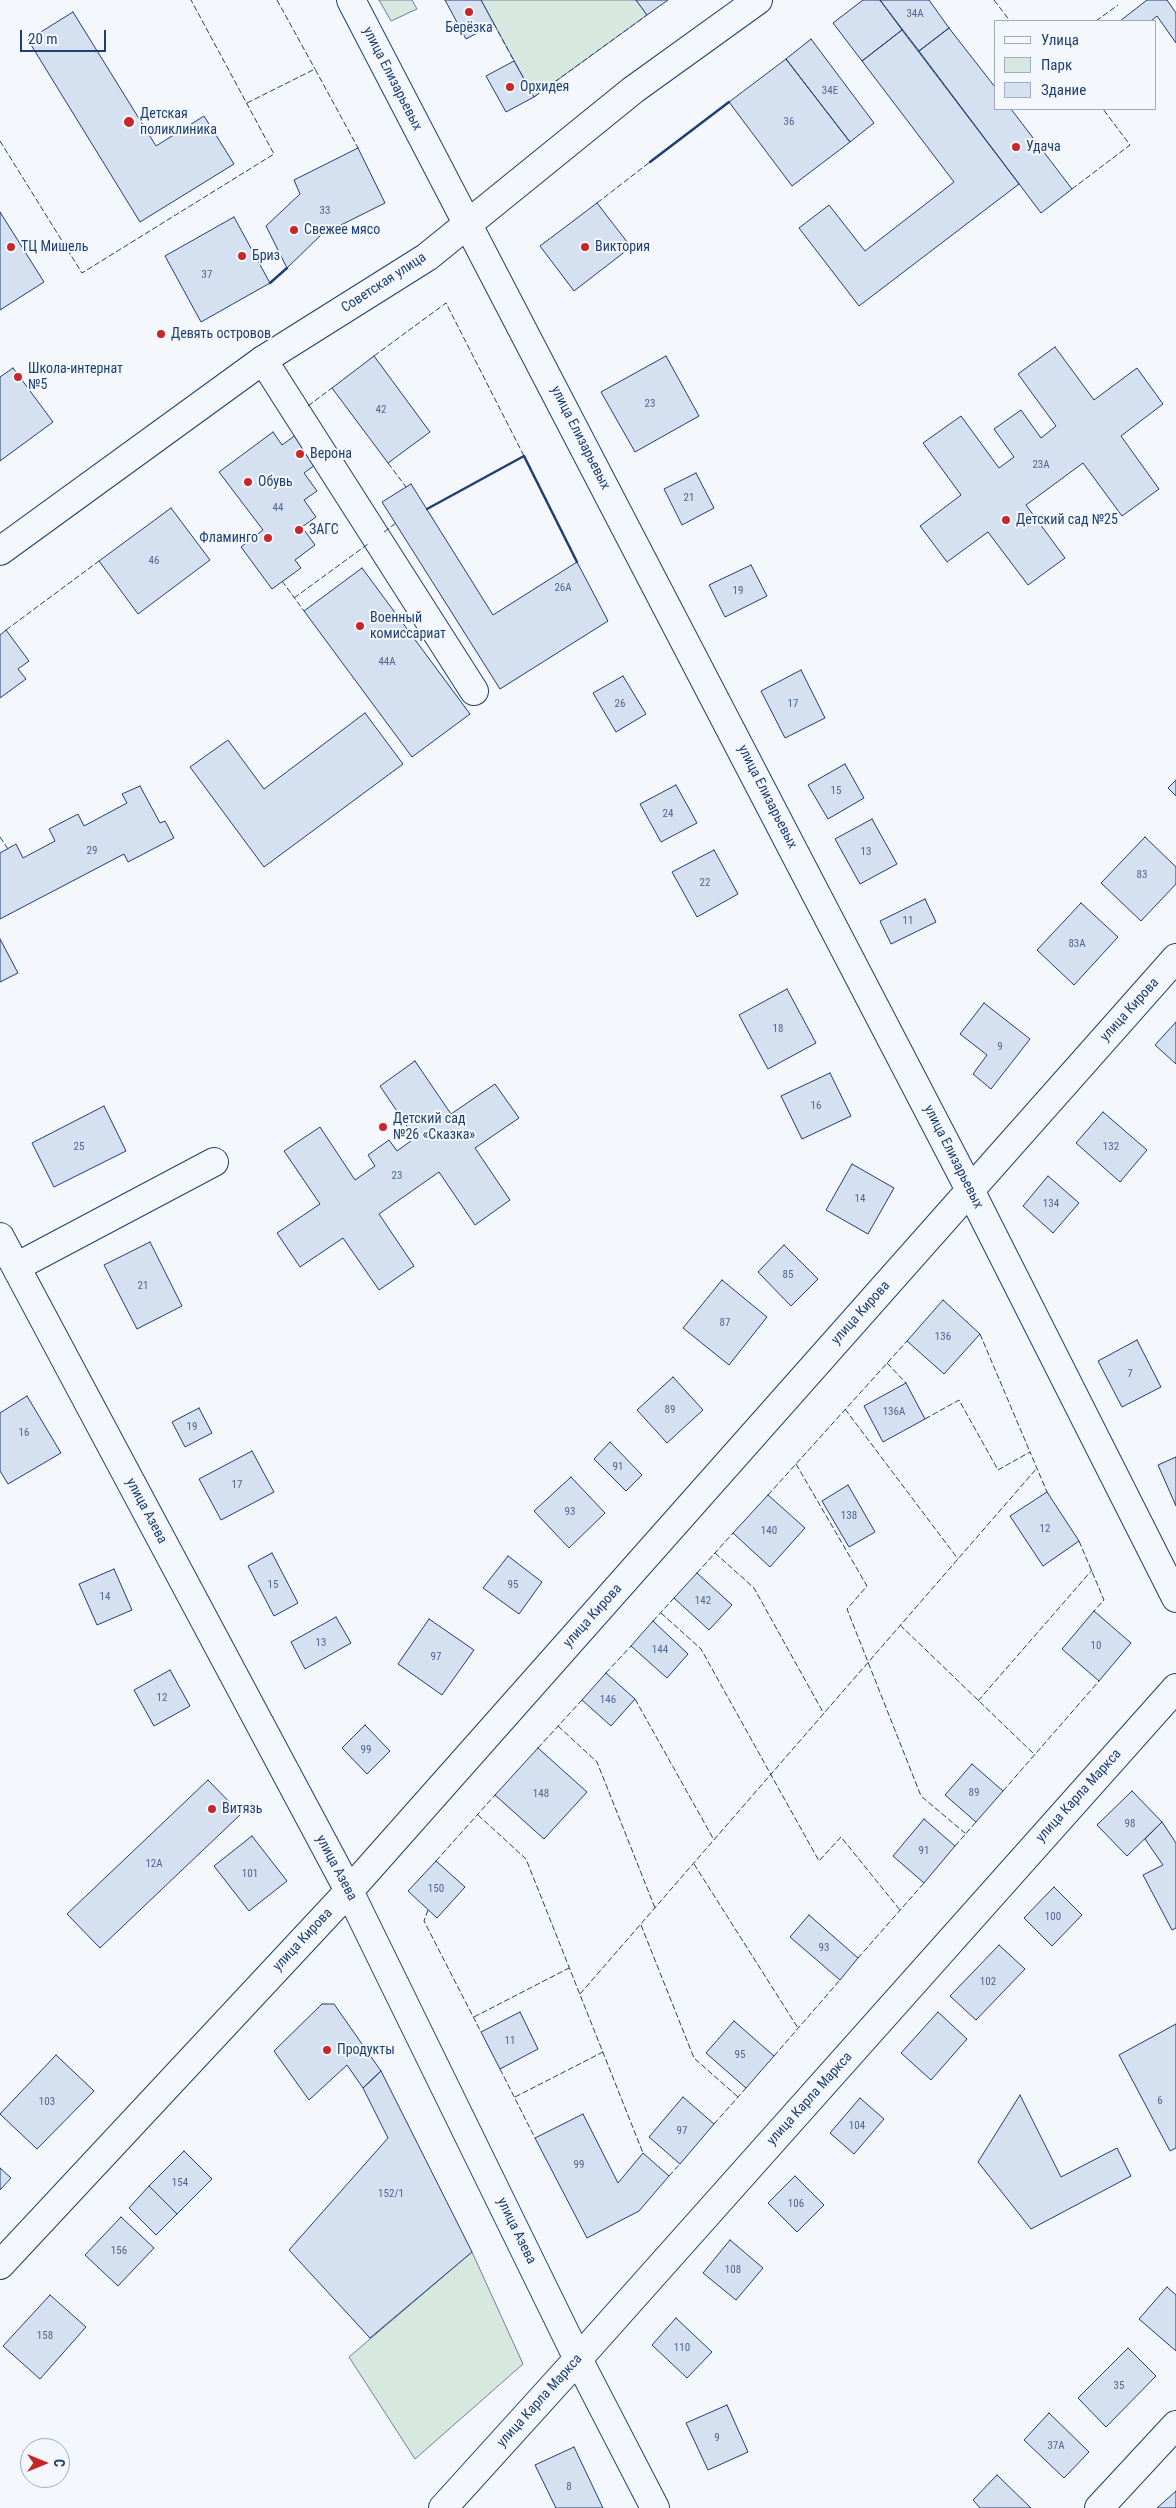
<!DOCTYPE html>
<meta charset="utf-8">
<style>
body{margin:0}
#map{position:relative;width:1176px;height:2508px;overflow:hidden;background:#f4f7fb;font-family:"Roboto Condensed",sans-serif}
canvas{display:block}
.legend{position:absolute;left:994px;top:20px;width:162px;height:90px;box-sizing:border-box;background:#f4f7fb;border:1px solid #9eadc5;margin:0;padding:6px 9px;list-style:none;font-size:15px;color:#1d3f73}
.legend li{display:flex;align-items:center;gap:10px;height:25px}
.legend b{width:25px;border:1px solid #9eadc5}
.north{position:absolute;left:20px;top:2438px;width:50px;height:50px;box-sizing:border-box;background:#f4f7fb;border:1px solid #9eadc5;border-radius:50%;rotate:90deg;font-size:14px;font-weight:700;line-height:20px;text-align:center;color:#1d3f73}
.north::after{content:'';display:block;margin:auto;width:18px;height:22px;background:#c62828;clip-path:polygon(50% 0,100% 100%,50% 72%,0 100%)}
.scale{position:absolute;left:20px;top:30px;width:86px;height:22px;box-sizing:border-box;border:2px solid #1d3f73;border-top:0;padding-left:6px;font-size:15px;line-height:18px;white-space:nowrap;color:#1d3f73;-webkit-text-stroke:4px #f4f7fb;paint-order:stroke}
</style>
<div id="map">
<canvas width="1176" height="2508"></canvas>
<ul class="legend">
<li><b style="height:6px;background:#f4f7fb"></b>Улица</li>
<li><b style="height:14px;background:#d7e8df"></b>Парк</li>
<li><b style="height:14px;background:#d5e0f0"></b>Здание</li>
</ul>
<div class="north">С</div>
<div class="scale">20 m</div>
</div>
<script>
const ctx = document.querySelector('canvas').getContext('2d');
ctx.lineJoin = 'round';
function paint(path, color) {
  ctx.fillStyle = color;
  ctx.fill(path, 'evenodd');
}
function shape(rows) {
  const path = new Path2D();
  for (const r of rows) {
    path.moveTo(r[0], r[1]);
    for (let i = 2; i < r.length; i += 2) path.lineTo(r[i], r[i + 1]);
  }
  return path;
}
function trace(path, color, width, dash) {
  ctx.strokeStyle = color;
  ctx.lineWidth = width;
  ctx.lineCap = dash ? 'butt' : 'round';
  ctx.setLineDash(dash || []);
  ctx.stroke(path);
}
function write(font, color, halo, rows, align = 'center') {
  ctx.font = font + ' "Roboto Condensed",sans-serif';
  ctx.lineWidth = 4;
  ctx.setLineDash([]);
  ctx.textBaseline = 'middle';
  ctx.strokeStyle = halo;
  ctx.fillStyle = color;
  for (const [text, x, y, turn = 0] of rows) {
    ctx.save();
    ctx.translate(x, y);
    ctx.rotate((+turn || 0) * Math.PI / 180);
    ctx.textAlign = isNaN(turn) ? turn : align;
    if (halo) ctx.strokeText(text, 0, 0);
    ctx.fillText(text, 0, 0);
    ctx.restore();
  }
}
const green = shape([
 [379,0,412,0,417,9,391,21,379,0],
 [481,0,636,0,647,15,534,97,481,0],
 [472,2252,523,2364,415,2459,349,2357,472,2252]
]);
paint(green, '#d7e8df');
trace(green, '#687fa3', 1);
const building = shape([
 [445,0,481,0,494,24,466,39,445,0],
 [636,0,668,0,647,15,636,0],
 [863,0,880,0,902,30,862,61,833,23,863,0],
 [880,0,929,0,949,28,919,51,880,0],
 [1147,0,1167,0,1176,13,1176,43,1157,16,1151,21,1120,21,1147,0],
 [73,12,156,146,204,116,234,164,140,222,28,40,73,12],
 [949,28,995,87,995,109,1011,109,1072,189,1041,213,919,51,949,28],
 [902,30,1019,184,859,306,799,228,829,205,865,251,954,182,862,61,902,30],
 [811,39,874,123,850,142,786,59,811,39],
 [786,59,850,142,792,186,729,102,786,59],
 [514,61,534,97,506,112,486,76,514,61],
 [358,148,385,203,321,235,287,268,266,226,300,194,294,180,358,148],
 [597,203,631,247,574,291,540,246,597,203],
 [0,212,44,282,0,310,0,212],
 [234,217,270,283,201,322,165,256,234,217],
 [1055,347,1094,400,1137,368,1163,404,1121,436,1159,489,1122,516,1083,463,1026,505,1065,558,1028,585,988,532,947,562,920,526,961,495,923,443,961,416,999,468,1014,457,994,429,1021,410,1041,438,1056,426,1018,374,1055,347],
 [374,356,430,432,388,463,332,388,374,356],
 [666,356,699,416,635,452,601,392,666,356],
 [13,368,53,422,0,461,0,377,13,368],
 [273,432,282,445,297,434,319,462,304,473,317,491,304,500,316,517,302,527,315,545,295,560,301,568,272,589,241,547,263,530,219,472,273,432],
 [696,473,714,508,682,525,664,489,696,473],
 [411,484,493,615,577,562,608,621,500,689,382,502,411,484],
 [171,508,210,560,138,614,99,561,171,508],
 [751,565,767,596,725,617,709,585,751,565],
 [362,568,470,714,412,757,304,611,362,568],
 [6,630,29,661,18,669,26,679,0,698,0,635,6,630],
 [801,670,825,718,785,738,761,691,801,670],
 [623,676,646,714,616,732,593,693,623,676],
 [365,713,403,764,264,867,190,767,228,740,264,789,365,713],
 [845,764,864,798,828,819,808,785,845,764],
 [1176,780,1176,796,1168,788,1176,780],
 [676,785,697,823,661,842,640,804,676,785],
 [140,786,160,823,165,821,174,838,128,862,124,854,0,919,0,853,16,844,23,858,55,841,49,829,78,814,84,826,127,803,122,794,140,786],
 [872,819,897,864,860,884,835,839,872,819],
 [1145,837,1176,867,1176,884,1141,921,1101,883,1145,837],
 [714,850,738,894,697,917,672,872,714,850],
 [925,899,936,922,891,944,880,921,925,899],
 [1081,903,1118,937,1074,985,1037,950,1081,903],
 [0,939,18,973,0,982,0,939],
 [787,989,816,1043,768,1069,739,1015,787,989],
 [984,1003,1030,1039,991,1089,973,1074,987,1055,960,1034,984,1003],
 [1176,1022,1176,1064,1155,1045,1176,1022],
 [415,1061,451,1114,495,1084,519,1118,475,1148,510,1200,475,1225,439,1172,379,1214,414,1266,379,1290,343,1238,300,1267,277,1233,320,1204,284,1151,320,1127,355,1180,375,1166,368,1155,389,1140,397,1151,415,1138,380,1086,415,1061],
 [830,1073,851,1116,802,1139,781,1096,830,1073],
 [104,1106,126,1151,54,1187,32,1143,104,1106],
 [1103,1112,1147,1150,1120,1182,1076,1143,1103,1112],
 [852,1164,894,1188,868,1234,826,1210,852,1164],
 [1048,1176,1079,1203,1053,1233,1023,1206,1048,1176],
 [150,1242,182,1306,137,1329,104,1265,150,1242],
 [784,1245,818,1279,791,1306,758,1272,784,1245],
 [722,1280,767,1317,729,1365,683,1328,722,1280],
 [943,1300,980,1334,944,1374,907,1341,943,1300],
 [1137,1340,1161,1387,1122,1407,1098,1361,1137,1340],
 [673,1377,703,1410,667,1443,637,1410,673,1377],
 [906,1383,925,1419,883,1442,864,1406,906,1383],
 [27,1396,61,1453,8,1484,0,1471,0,1413,27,1396],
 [199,1408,212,1433,185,1447,172,1422,199,1408],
 [610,1442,642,1475,626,1491,594,1459,610,1442],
 [252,1451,274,1492,221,1520,199,1479,252,1451],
 [1176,1457,1176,1506,1158,1465,1176,1457],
 [571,1477,605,1513,569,1548,534,1511,571,1477],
 [848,1485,875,1532,849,1547,822,1501,848,1485],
 [1047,1492,1079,1541,1043,1566,1010,1516,1047,1492],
 [768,1495,805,1528,770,1567,733,1533,768,1495],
 [272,1553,298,1603,274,1616,248,1566,272,1553],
 [508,1556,542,1582,519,1614,483,1588,508,1556],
 [114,1569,132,1610,97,1625,79,1584,114,1569],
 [697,1573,732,1605,709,1630,674,1598,697,1573],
 [1094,1611,1131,1643,1099,1681,1062,1649,1094,1611],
 [336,1617,351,1643,305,1669,291,1642,336,1617],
 [429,1619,474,1650,442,1695,398,1664,429,1619],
 [653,1621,688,1654,667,1678,631,1646,653,1621],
 [170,1670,190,1706,154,1726,134,1690,170,1670],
 [606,1673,635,1699,611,1726,582,1700,606,1673],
 [365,1725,390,1751,367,1774,342,1748,365,1725],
 [538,1748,587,1792,544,1839,495,1795,538,1748],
 [972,1764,1003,1791,976,1822,945,1795,972,1764],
 [208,1780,241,1814,100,1948,67,1914,208,1780],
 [1132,1791,1162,1822,1127,1856,1097,1825,1132,1791],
 [924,1819,955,1846,924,1883,893,1856,924,1819],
 [1162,1822,1176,1843,1176,1928,1172,1930,1143,1875,1163,1865,1145,1839,1162,1822],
 [252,1836,287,1881,249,1911,214,1866,252,1836],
 [436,1861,465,1887,437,1918,408,1891,436,1861],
 [1054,1887,1082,1915,1052,1946,1024,1918,1054,1887],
 [809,1915,858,1958,840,1980,790,1937,809,1915],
 [999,1945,1025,1969,976,2020,950,1996,999,1945],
 [322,2004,334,2004,381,2071,363,2088,347,2065,309,2100,274,2051,322,2004],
 [520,2012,538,2049,500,2069,481,2032,520,2012],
 [938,2012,967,2039,931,2080,901,2053,938,2012],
 [734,2021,774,2056,746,2088,706,2053,734,2021],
 [1176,2024,1176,2148,1170,2151,1119,2055,1176,2024],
 [56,2055,94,2091,37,2149,0,2114,56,2055],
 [381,2071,472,2252,370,2338,289,2250,388,2138,363,2088,381,2071],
 [1020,2095,1061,2177,1117,2148,1131,2176,1031,2229,978,2162,1020,2095],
 [683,2097,714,2124,680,2164,649,2137,683,2097],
 [860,2098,884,2119,854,2154,830,2133,860,2098],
 [583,2114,618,2183,643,2153,669,2176,639,2211,587,2238,535,2138,583,2114],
 [184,2151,212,2179,177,2214,149,2186,184,2151],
 [0,2168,11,2178,0,2190,0,2168],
 [795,2176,824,2205,797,2232,768,2203,795,2176],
 [149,2186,177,2214,156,2235,129,2208,149,2186],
 [121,2217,154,2248,118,2286,85,2255,121,2217],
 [730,2240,763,2268,736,2300,703,2273,730,2240],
 [1167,2287,1176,2295,1176,2351,1139,2319,1167,2287],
 [50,2295,86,2327,40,2379,3,2346,50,2295],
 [676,2318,712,2352,687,2378,652,2345,676,2318],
 [1128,2348,1156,2376,1106,2427,1078,2398,1128,2348],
 [727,2405,748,2452,708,2470,686,2423,727,2405],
 [1049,2413,1089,2452,1064,2478,1024,2440,1049,2413],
 [574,2447,603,2508,556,2508,535,2465,574,2447],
 [997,2475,1031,2508,980,2508,973,2500,997,2475],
 [1176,2491,1176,2508,1157,2508,1176,2491]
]);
paint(building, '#d5e0f0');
trace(building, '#1d3f73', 1);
const minor = shape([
 [351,0,970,1190,1176,1598],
 [263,360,474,691],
 [0,1237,349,1891,578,2359,655,2508],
 [16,1267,214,1162],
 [0,2265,349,1891,1176,958],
 [443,2508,578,2359,1176,1688],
 [1099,2508,1176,2425]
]);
const major = shape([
 [0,551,263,360,427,257,633,90,758,0]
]);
trace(minor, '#1d3f73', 30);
trace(major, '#1d3f73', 30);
trace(minor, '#f4f7fb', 28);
trace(major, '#f4f7fb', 28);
trace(shape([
 [277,0,315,69],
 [994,0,1010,21],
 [1096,21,1118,5],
 [494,24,514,61],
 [534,97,647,15],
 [247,103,315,69,358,148],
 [0,141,82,273,274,154,191,0],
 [1072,189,1130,145,1103,109],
 [597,203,650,162],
 [374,356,446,303,524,456],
 [308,406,332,388],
 [388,463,406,487],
 [384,532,396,523],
 [282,581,304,611],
 [294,598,368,544],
 [6,630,99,561],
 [0,837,8,849],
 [980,1334,1030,1452],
 [887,1363,906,1383],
 [845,1409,958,1559],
 [925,1419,959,1400,998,1470,1030,1452,1047,1492],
 [796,1464,867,1586,847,1609,921,1796,966,1834],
 [768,1495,907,1341],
 [1079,1541,1104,1600,1094,1611],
 [715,1553,754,1588,824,1714],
 [697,1573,733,1533],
 [661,1613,701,1649,819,1861,841,1837,900,1910],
 [653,1621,674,1598],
 [900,1625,1035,1755],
 [606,1673,631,1646],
 [635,1699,714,1840],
 [978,1701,1092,1570],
 [558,1726,597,1762,655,1908],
 [538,1748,582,1700],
 [1003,1791,1099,1681],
 [478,1815,526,1859,643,2153],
 [955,1846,976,1822],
 [436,1861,495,1795],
 [694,1864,798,2028],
 [428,1910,424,1921,481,2032],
 [641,1925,694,2058,738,2097],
 [858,1958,924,1883],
 [580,1994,1037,1468],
 [474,2017,569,1968],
 [774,2056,840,1980],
 [500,2069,535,2138],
 [515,2097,603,2052],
 [714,2124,746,2088],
 [669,2176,680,2164]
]), '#1d3f73', 1, [6, 2.5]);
trace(shape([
 [650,162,729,102],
 [270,283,287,268],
 [427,509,524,456,577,562]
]), '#1d3f73', 2.5);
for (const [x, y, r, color] of [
 [469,12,5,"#c62828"],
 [510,87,5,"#c62828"],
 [129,122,6,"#c62828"],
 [1016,147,5,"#c62828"],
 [294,230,5,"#c62828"],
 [11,247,5,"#c62828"],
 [585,247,5,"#c62828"],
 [242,256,5,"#c62828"],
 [161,334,5,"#c62828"],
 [18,377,5,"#c62828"],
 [300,454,5,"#c62828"],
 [248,482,5,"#c62828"],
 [1006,520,5,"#c62828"],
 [299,530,5,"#c62828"],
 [268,538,5,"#c62828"],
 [360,626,5,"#c62828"],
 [383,1127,5,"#c62828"],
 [212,1809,5,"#c62828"],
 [327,2050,5,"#c62828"]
]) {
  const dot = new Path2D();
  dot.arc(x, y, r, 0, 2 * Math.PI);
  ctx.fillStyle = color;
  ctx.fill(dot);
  trace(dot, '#f4f7fb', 2);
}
write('11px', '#4b6792', null, [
 ["34А",915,14],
 ["34Е",830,91],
 ["36",789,122],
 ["33",325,211],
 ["37",207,275],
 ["23",650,404],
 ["42",381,410],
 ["23А",1041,465],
 ["21",689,498],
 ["44",278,508],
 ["46",154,561],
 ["26А",563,588],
 ["19",738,591],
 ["44А",387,662],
 ["26",620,704],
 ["17",793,704],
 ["15",836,791],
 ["24",668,814],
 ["29",92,851],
 ["13",866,852],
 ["83",1142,875],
 ["22",705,883],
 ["11",908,921],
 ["83А",1077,944],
 ["18",778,1029],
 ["9",1000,1047],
 ["16",816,1106],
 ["25",79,1147],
 ["132",1111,1147],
 ["23",397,1176],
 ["14",860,1199],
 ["134",1051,1204],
 ["85",788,1275],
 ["21",143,1286],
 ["87",725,1323],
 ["136",943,1337],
 ["7",1130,1374],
 ["89",670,1410],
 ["136А",894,1412],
 ["19",192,1427],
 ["16",24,1433],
 ["91",618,1467],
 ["17",237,1485],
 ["93",570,1512],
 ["138",849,1516],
 ["12",1045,1529],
 ["140",769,1531],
 ["15",273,1585],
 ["95",513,1585],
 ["14",105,1597],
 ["142",703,1601],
 ["13",321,1643],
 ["10",1096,1646],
 ["144",660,1650],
 ["97",436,1657],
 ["12",162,1698],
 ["146",608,1700],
 ["99",366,1750],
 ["89",974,1793],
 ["148",541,1794],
 ["98",1130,1824],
 ["91",924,1851],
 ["12А",154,1864],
 ["101",250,1874],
 ["150",436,1889],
 ["100",1053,1917],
 ["93",824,1948],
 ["102",988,1982],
 ["11",510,2041],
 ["95",740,2055],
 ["6",1160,2101],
 ["103",47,2102],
 ["104",857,2126],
 ["97",682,2131],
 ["99",579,2165],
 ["154",180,2183],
 ["152/1",391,2194],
 ["106",796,2204],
 ["156",119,2251],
 ["108",733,2270],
 ["158",45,2336],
 ["110",682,2348],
 ["35",1119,2386],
 ["9",717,2438],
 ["37А",1056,2446],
 ["8",569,2487]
]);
write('14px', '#1d3f73', '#f4f7fb', [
 ["Берёзка",469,28,"center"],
 ["Орхидея",520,87],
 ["Детская",140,114],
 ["поликлиника",140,130],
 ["Удача",1026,147],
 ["Свежее мясо",304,230],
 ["ТЦ Мишель",21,247],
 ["Виктория",595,247],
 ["Бриз",252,256],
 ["Девять островов",171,334],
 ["Школа-интернат",28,369],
 ["№5",28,385],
 ["Верона",310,454],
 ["Обувь",258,482],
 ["Детский сад №25",1016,520],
 ["ЗАГС",309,530],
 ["Фламинго",258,538,"right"],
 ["Военный",370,618],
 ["комиссариат",370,634],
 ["Детский сад",393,1119],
 ["№26 «Сказка»",393,1135],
 ["Витязь",222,1809],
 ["Продукты",337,2050]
], 'left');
write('14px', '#1d3f73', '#f4f7fb', [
 ["улица Елизарьевых",392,79,63],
 ["Советская улица",384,283,-33],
 ["улица Елизарьевых",580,438,63],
 ["улица Елизарьевых",767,797,63],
 ["улица Кирова",1130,1010,-48],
 ["улица Елизарьевых",953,1157,63],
 ["улица Кирова",861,1313,-48],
 ["улица Азева",146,1511,62],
 ["улица Кирова",593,1616,-48],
 ["улица Карла Маркса",1079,1796,-48],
 ["улица Азева",336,1868,62],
 ["улица Кирова",303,1940,-47],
 ["улица Карла Маркса",810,2099,-48],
 ["улица Азева",516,2231,64],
 ["улица Карла Маркса",540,2401,-48]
]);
</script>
